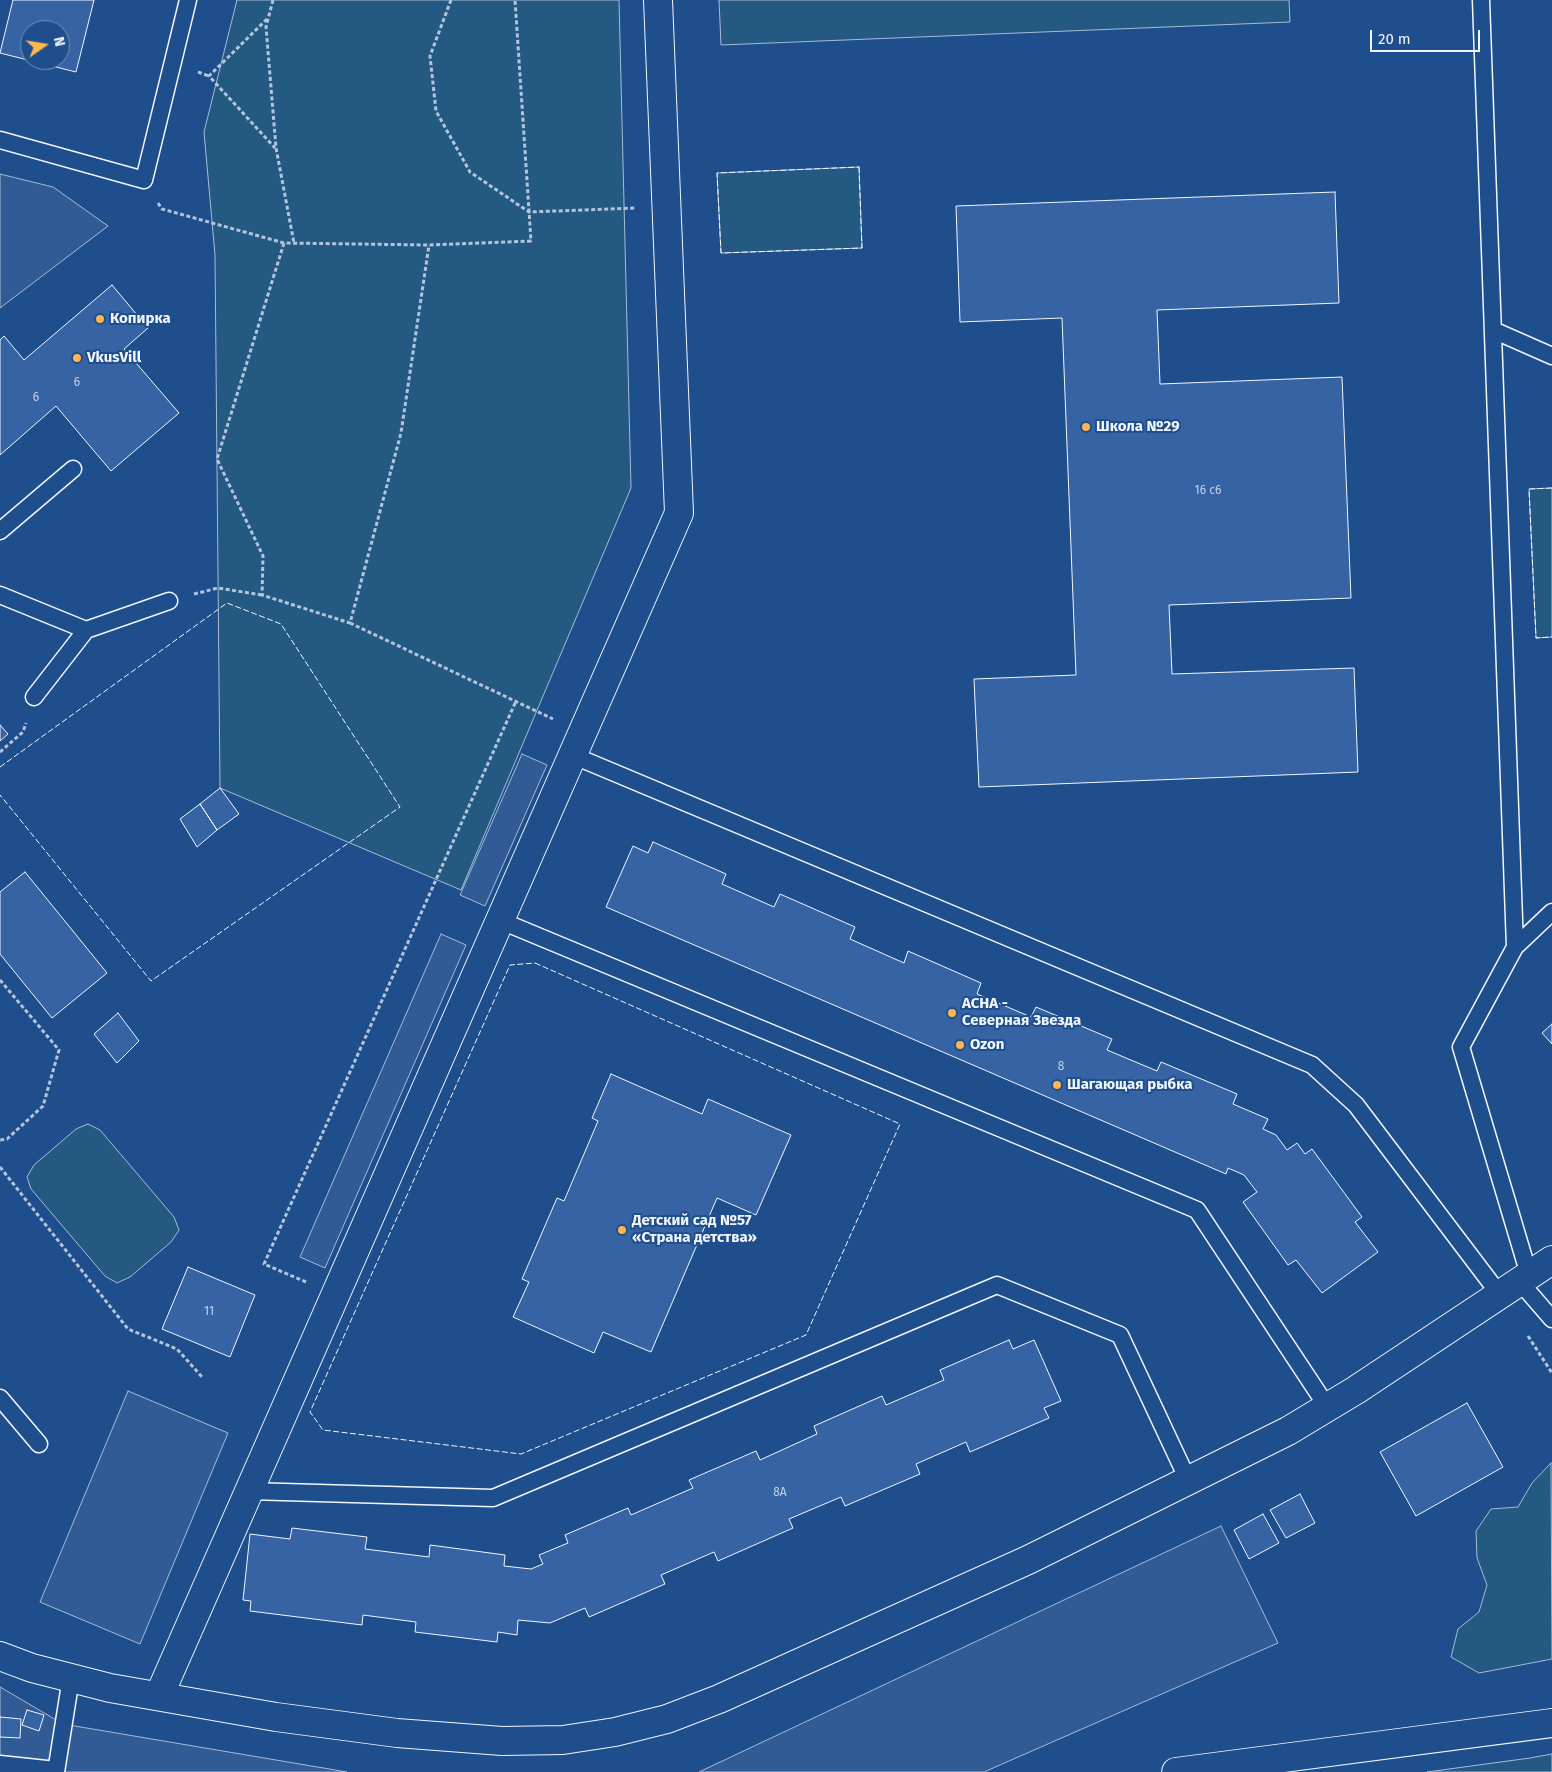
<!DOCTYPE html>
<meta charset="utf-8">
<style>
body{margin:0}
#map{position:relative;width:1552px;height:1772px;overflow:hidden;background:#1f4e8c;font-family:"Fira Sans",sans-serif}
canvas{display:block}
.north{position:absolute;left:20px;top:20px;width:50px;height:50px;box-sizing:border-box;background:#1f4e8c;border:1px solid #7391ba;border-radius:50%;rotate:77deg;font-size:14px;font-weight:700;line-height:20px;text-align:center;color:#f2f6ff}
.north::after{content:'';display:block;margin:auto;width:18px;height:22px;background:#ffb74d;clip-path:polygon(50% 0,100% 100%,50% 72%,0 100%)}
.scale{position:absolute;left:1370px;top:30px;width:110px;height:22px;box-sizing:border-box;border:2px solid #f2f6ff;border-top:0;padding-left:6px;font-size:15px;line-height:18px;white-space:nowrap;color:#f2f6ff;-webkit-text-stroke:4px #1f4e8c;paint-order:stroke}
</style>
<div id="map">
<canvas width="1552" height="1772"></canvas>
<div class="north">N</div>
<div class="scale">20 m</div>
</div>
<script>
const ctx = document.querySelector('canvas').getContext('2d');
ctx.lineJoin = 'round';
function paint(path, color) {
  ctx.fillStyle = color;
  ctx.fill(path, 'evenodd');
}
function shape(rows) {
  const path = new Path2D();
  for (const r of rows) {
    path.moveTo(r[0], r[1]);
    for (let i = 2; i < r.length; i += 2) path.lineTo(r[i], r[i + 1]);
  }
  return path;
}
function trace(path, color, width, dash) {
  ctx.strokeStyle = color;
  ctx.lineWidth = width;
  ctx.lineCap = dash ? 'butt' : 'round';
  ctx.setLineDash(dash || []);
  ctx.stroke(path);
}
function write(font, color, halo, rows, align = 'center') {
  ctx.font = font + ' "Fira Sans",sans-serif';
  ctx.lineWidth = 4;
  ctx.setLineDash([]);
  ctx.textBaseline = 'middle';
  ctx.strokeStyle = halo;
  ctx.fillStyle = color;
  for (const [text, x, y, turn = 0] of rows) {
    ctx.save();
    ctx.translate(x, y);
    ctx.rotate((+turn || 0) * Math.PI / 180);
    ctx.textAlign = isNaN(turn) ? turn : align;
    if (halo) ctx.strokeText(text, 0, 0);
    ctx.fillText(text, 0, 0);
    ctx.restore();
  }
}
const green = shape([
 [237,0,619,0,631,488,461,890,220,788,215,255,204,132,237,0],
 [719,0,1289,0,1290,22,721,45,719,0],
 [859,167,862,248,721,253,717,173,859,167],
 [1552,488,1552,637,1536,638,1529,489,1552,488],
 [88,1124,100,1130,174,1217,179,1230,171,1242,130,1277,117,1283,105,1276,31,1189,27,1177,34,1165,76,1129,88,1124],
 [1551,1463,1552,1659,1479,1673,1451,1657,1458,1629,1479,1612,1487,1585,1477,1558,1476,1531,1491,1509,1518,1507,1532,1483,1551,1463],
 [1552,1754,1552,1772,1427,1772,1530,1758,1552,1754]
]);
paint(green, '#245a82');
trace(green, '#a8bbd7', 1);
const parking = shape([
 [0,174,53,187,108,226,0,308,0,174],
 [522,754,547,765,485,906,460,895,522,754],
 [441,934,466,945,325,1268,300,1257,441,934],
 [128,1391,228,1433,140,1644,40,1602,128,1391],
 [1221,1526,1278,1643,984,1772,699,1772,1221,1526],
 [0,1687,63,1724,347,1772,0,1772,0,1687]
]);
paint(parking, '#305b95');
trace(parking, '#a8bbd7', 1);
const building = shape([
 [13,0,94,0,76,72,0,53,13,0],
 [30,30,60,30,60,60,30,60,30,30],
 [1335,192,1339,303,1157,310,1160,384,1342,377,1351,598,1169,605,1172,674,1354,668,1358,772,979,787,974,679,1076,675,1062,318,960,322,956,206,1335,192],
 [112,285,148,328,124,349,179,413,111,471,56,406,0,455,0,340,4,336,24,360,112,285],
 [0,725,8,734,0,741,0,725],
 [220,788,239,814,217,830,200,804,220,788],
 [200,804,217,830,197,847,180,819,200,804],
 [653,842,726,874,722,884,774,907,780,894,855,927,850,939,904,963,908,951,981,983,977,994,1031,1017,1036,1007,1112,1039,1107,1050,1157,1071,1161,1062,1237,1094,1233,1104,1268,1119,1263,1129,1276,1135,1287,1150,1297,1143,1305,1154,1312,1149,1362,1217,1355,1222,1378,1252,1322,1293,1296,1260,1288,1265,1243,1202,1257,1192,1244,1175,1228,1168,1226,1174,606,907,633,846,648,853,653,842],
 [25,872,107,973,52,1018,0,954,0,892,25,872],
 [118,1013,139,1041,117,1063,94,1034,118,1013],
 [1552,1024,1552,1044,1542,1033,1552,1024],
 [611,1074,702,1114,708,1099,791,1135,756,1215,717,1198,651,1352,603,1332,594,1353,513,1317,529,1282,522,1279,557,1198,564,1201,598,1121,592,1118,611,1074],
 [188,1267,255,1295,230,1357,162,1329,188,1267],
 [1009,1340,1013,1349,1034,1340,1061,1401,1044,1408,1049,1418,970,1452,966,1442,916,1464,920,1474,845,1506,841,1497,789,1519,793,1528,718,1561,714,1552,661,1575,665,1584,589,1617,585,1608,550,1623,518,1620,517,1635,498,1632,497,1642,415,1632,416,1622,363,1615,362,1625,250,1611,251,1601,243,1600,250,1534,290,1539,292,1528,367,1537,365,1549,429,1557,430,1545,505,1555,504,1566,531,1569,543,1564,539,1555,568,1543,565,1535,628,1508,631,1515,693,1488,689,1480,756,1451,760,1460,817,1434,814,1426,882,1396,886,1405,944,1380,940,1370,1009,1340],
 [1467,1403,1503,1467,1416,1516,1380,1452,1467,1403],
 [1300,1494,1315,1523,1286,1538,1270,1510,1300,1494],
 [1263,1514,1279,1543,1249,1559,1234,1530,1263,1514],
 [27,1710,44,1715,39,1731,22,1725,27,1710],
 [0,1717,21,1719,20,1738,0,1737,0,1717]
]);
paint(building, '#3563a3');
trace(building, '#f2f6ff', 1);
const lane = shape([
 [1481,0,1515,947],
 [0,140,144,180,188,0],
 [1493,330,1552,356],
 [0,531,73,469],
 [0,595,86,630,169,601],
 [34,697,86,630],
 [572,755,1312,1065,1356,1105,1500,1295],
 [499,920,1197,1210,1328,1408],
 [1529,1275,1461,1047,1515,947,1552,912],
 [1520,1282,1552,1319],
 [0,1398,39,1444],
 [248,1491,493,1498,997,1285,1120,1335,1188,1480],
 [0,1764,56,1770],
 [56,1772,71,1678]
]);
const street = shape([
 [0,1656,32,1668,110,1688,276,1717,397,1733,502,1741,563,1740,615,1732,667,1719,719,1699,1028,1560,1288,1431,1356,1390,1552,1260],
 [159,1696,679,513,658,0]
]);
const secondary = shape([
 [1176,1772,1552,1723]
]);
trace(lane, '#f2f6ff', 19);
trace(street, '#f2f6ff', 30);
trace(secondary, '#f2f6ff', 30);
trace(shape([
 [273,0,266,27,276,148,294,243],
 [451,0,430,56,436,111,470,172,529,212,635,208],
 [267,19,209,76,275,148],
 [198,72,209,76],
 [158,203,162,209,284,243,429,245,531,241,515,0],
 [284,243,217,459,263,556,262,595,350,623,401,433,429,245],
 [194,594,218,588,262,595],
 [350,623,553,719],
 [0,752,23,732,26,723],
 [0,980,59,1050,43,1106,7,1139,0,1140],
 [0,1167,128,1329,177,1349,203,1378],
 [306,1282,264,1264,516,701],
 [1528,1336,1552,1373]
]), '#b3c4dc', 3, [4, 2.5]);
trace(lane, '#1f4e8c', 16);
trace(street, '#1f4e8c', 28);
trace(secondary, '#1f4e8c', 28);
trace(shape([
 [859,167,862,248,721,253,717,173,859,167],
 [1552,488,1529,489,1536,638,1552,637],
 [0,767,227,603,281,624,400,807,151,981,0,795],
 [535,963,900,1124,806,1335,521,1454,323,1430,310,1412,510,965,535,963]
]), '#f2f6ff', 1, [6, 2.5]);
for (const [x, y, r, color] of [
 [100,319,5,"#ffb74d"],
 [77,358,5,"#ffb74d"],
 [1086,427,5,"#ffb74d"],
 [952,1013,5,"#ffb74d"],
 [960,1045,5,"#ffb74d"],
 [1057,1085,5,"#ffb74d"],
 [622,1230,5,"#ffb74d"]
]) {
  const dot = new Path2D();
  dot.arc(x, y, r, 0, 2 * Math.PI);
  ctx.fillStyle = color;
  ctx.fill(dot);
  trace(dot, '#1f4e8c', 2);
}
write('12px', '#c3d1e8', null, [
 ["6",77,383],
 ["6",36,398],
 ["16 с6",1208,491],
 ["8",1061,1067],
 ["11",209,1312],
 ["8А",780,1493]
]);
write('bold 15px', '#f2f6ff', '#1f4e8c', [
 ["Копирка",110,319],
 ["VkusVill",87,358],
 ["Школа №29",1096,427],
 ["АСНА -",962,1004],
 ["Северная Звезда",962,1021],
 ["Ozon",970,1045],
 ["Шагающая рыбка",1067,1085],
 ["Детский сад №57",632,1221],
 ["«Страна детства»",632,1238]
], 'left');
</script>
